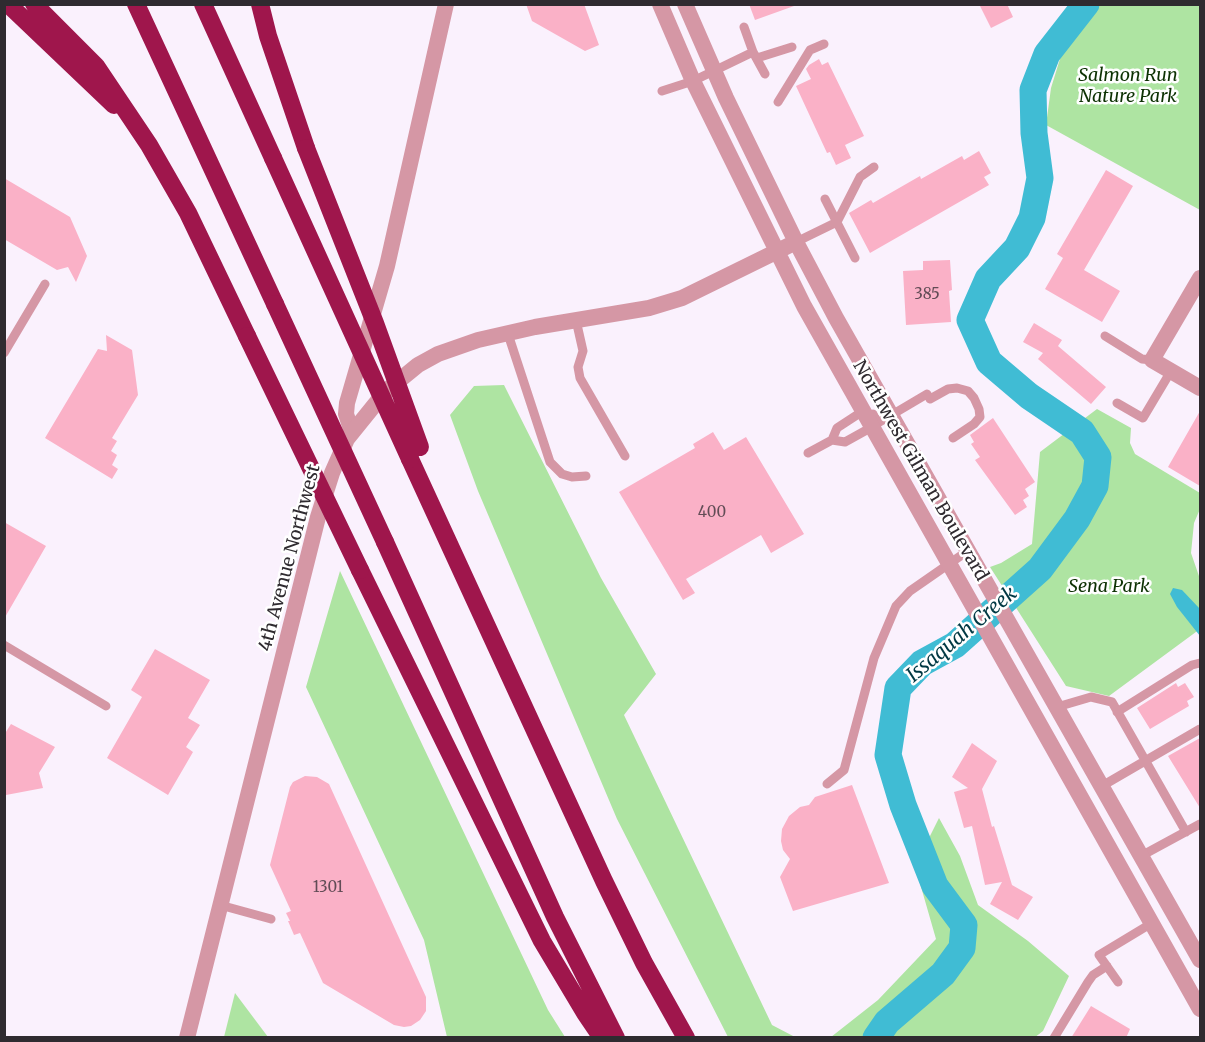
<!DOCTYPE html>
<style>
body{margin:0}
#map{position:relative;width:1205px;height:1042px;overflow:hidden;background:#faf1fd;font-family:Merriweather,serif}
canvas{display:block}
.frame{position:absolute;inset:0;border:6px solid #2f2b30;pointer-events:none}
</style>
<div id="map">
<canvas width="1205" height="1042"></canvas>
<div class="frame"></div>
</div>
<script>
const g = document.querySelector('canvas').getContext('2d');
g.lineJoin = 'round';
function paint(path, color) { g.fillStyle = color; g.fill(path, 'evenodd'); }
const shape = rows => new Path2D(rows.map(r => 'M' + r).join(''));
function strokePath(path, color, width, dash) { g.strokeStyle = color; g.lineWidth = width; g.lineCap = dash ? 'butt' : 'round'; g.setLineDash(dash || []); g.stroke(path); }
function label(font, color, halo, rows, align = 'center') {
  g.font = font + ' Merriweather,serif'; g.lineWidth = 5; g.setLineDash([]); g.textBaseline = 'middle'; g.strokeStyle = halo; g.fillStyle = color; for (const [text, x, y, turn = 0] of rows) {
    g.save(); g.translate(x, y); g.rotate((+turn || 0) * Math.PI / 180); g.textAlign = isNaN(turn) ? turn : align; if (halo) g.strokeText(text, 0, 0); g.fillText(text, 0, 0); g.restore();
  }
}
paint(shape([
 [1097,5,1200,5,1200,210,1046,125,1051,88,1063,49,1091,10],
 [504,385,601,578,656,674,624,715,772,1025,795,1037,728,1037,617,819,478,491,450,415,474,386],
 [1097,409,1131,428,1130,443,1135,454,1200,493,1200,509,1194,523,1191,553,1200,579,1200,629,1109,696,1066,686,990,567,1001,563,1032,544,1040,452],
 [340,571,548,1010,565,1037,447,1037,424,940,306,687],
 [939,818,960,856,978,905,1028,941,1069,976,1043,1031,1034,1038,831,1037,878,1000,936,939,915,866],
 [235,993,268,1037,224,1037]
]), '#aee4a2');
paint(shape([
 [1173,588,1182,590,1200,609,1200,636,1177,607,1170,594]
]), '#40bcd4');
strokePath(shape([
 [876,1038,887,1022,943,974,962,948,964,925,935,886,903,805,888,755,898,688,922,663,955,645,1040,569,1077,519,1095,486,1098,457,1082,432,1029,396,989,362,970,320,988,279,1017,248,1032,218,1040,178,1034,133,1033,90,1047,54,1086,4]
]), '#40bcd4', 27);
paint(shape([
 [526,4,584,4,599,45,585,51,532,21],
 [749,4,793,4,794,6,755,20],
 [979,4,1007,4,1013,17,991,28],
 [819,59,822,65,828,62,864,136,845,145,851,158,836,165,830,152,827,153,796,86,811,79,806,69,809,65],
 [979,151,991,173,984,177,989,185,870,253,849,213,871,200,873,203,920,176,921,179,962,156,964,160],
 [1106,170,1133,186,1084,270,1120,291,1102,322,1045,289,1063,258,1057,254],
 [4,178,70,217,87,256,76,282,68,267,57,270,4,239],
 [950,260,952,290,949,291,951,322,906,325,903,271,923,270,923,261],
 [1034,323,1062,340,1058,346,1106,387,1091,404,1038,359,1043,353,1023,342],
 [106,335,132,350,138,395,112,438,117,441,111,451,117,455,112,465,118,469,112,479,45,438,98,349,107,351],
 [1200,411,1200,486,1168,467],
 [993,418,1035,482,1025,489,1029,496,1023,500,1027,507,1015,515,975,460,980,457,971,444,974,442,970,435],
 [713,432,724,450,746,437,804,534,771,553,761,535,686,579,695,593,683,600,619,492,695,448,693,444],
 [4,522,46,546,4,619],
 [155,649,210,680,188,718,200,725,186,747,193,752,168,795,107,758,142,697,131,690],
 [1176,683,1178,687,1185,683,1194,697,1187,701,1189,706,1150,729,1137,708],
 [11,724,55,747,39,773,43,788,6,795,4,735],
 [1200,738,1200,808,1168,756],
 [972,743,997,761,982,789,992,827,994,826,1012,885,1033,897,1018,920,990,904,1002,882,985,885,972,826,964,828,954,792,968,788,952,777],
 [305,776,317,777,329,784,426,997,426,1011,420,1020,411,1026,404,1027,394,1025,323,983,300,933,294,935,288,921,290,921,286,913,291,911,270,865,290,787,293,782],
 [852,785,889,883,793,911,780,877,790,859,783,850,781,841,782,829,789,816,800,807,809,805,815,797],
 [1091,1006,1130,1029,1126,1038,1071,1038]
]), '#fab1c7');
strokePath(shape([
 [744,27,753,52,765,74],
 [757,58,792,47],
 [662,91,693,81,753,52],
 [778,102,810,50,824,44],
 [825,199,855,258],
 [796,242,837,222,860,177,874,167],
 [576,320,583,351,578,367,580,378,625,456],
 [508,334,550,462,562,474,572,477,586,476],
 [1105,336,1142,359,1152,360],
 [4,353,45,284],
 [930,399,948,389,957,388,968,391,974,398,979,409,980,417,974,424,953,438],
 [1117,403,1143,418,1171,371],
 [873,414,878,423,927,394],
 [832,440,845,442,872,427],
 [808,453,832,440,837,428,863,411],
 [4,645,106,706],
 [1057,707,1091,697,1112,702,1186,832],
 [1117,712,1192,665,1200,663],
 [827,784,844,770,874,658,896,606,910,591,969,550],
 [1102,786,1200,729],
 [1141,856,1200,824],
 [220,905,271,919],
 [1118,982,1099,955,1152,923],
 [1054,1038,1088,982,1093,975,1107,966]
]), '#d597a5', 9);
strokePath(shape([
 [1200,278,1152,360,1200,388],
 [352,432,346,414,347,403,387,266,446,4]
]), '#d597a5', 16);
strokePath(shape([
 [660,4,693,81,804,306,1200,1009],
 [685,4,726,98,796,242,836,318,1200,960],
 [187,1038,318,517,332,473,347,439,385,392,418,365,438,354,478,340,535,327,649,308,682,298,796,242]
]), '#d597a5', 16);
strokePath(shape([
 [8,4,114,105],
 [34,4,96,66,149,145,188,213,247,336],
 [136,4,275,304],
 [203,4,273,158],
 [260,4,268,36,306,148],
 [410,459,604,881,644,963,686,1038],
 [385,542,555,917,616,1038],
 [360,570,542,941,585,1013,602,1038]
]), '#9f164c', 18);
strokePath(shape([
 [306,148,375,323,420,447],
 [273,158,410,459],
 [275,304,385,542],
 [247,336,360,570]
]), '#9f164c', 18);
label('15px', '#624c56', null, [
 ["385",927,295],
 ["400",712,513],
 ["1301",328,888]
]);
label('italic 18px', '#0d3203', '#fff', [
 ["Salmon Run",1128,76],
 ["Nature Park",1128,97],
 ["Sena Park",1109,587]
]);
label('18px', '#2f2b30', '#fff', [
 ["Northwest Gilman Boulevard",920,471,60],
 ["4th Avenue Northwest",290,558,-75]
]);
label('italic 20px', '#003843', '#fff', [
 ["Issaquah Creek",962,635,-40]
]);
</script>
